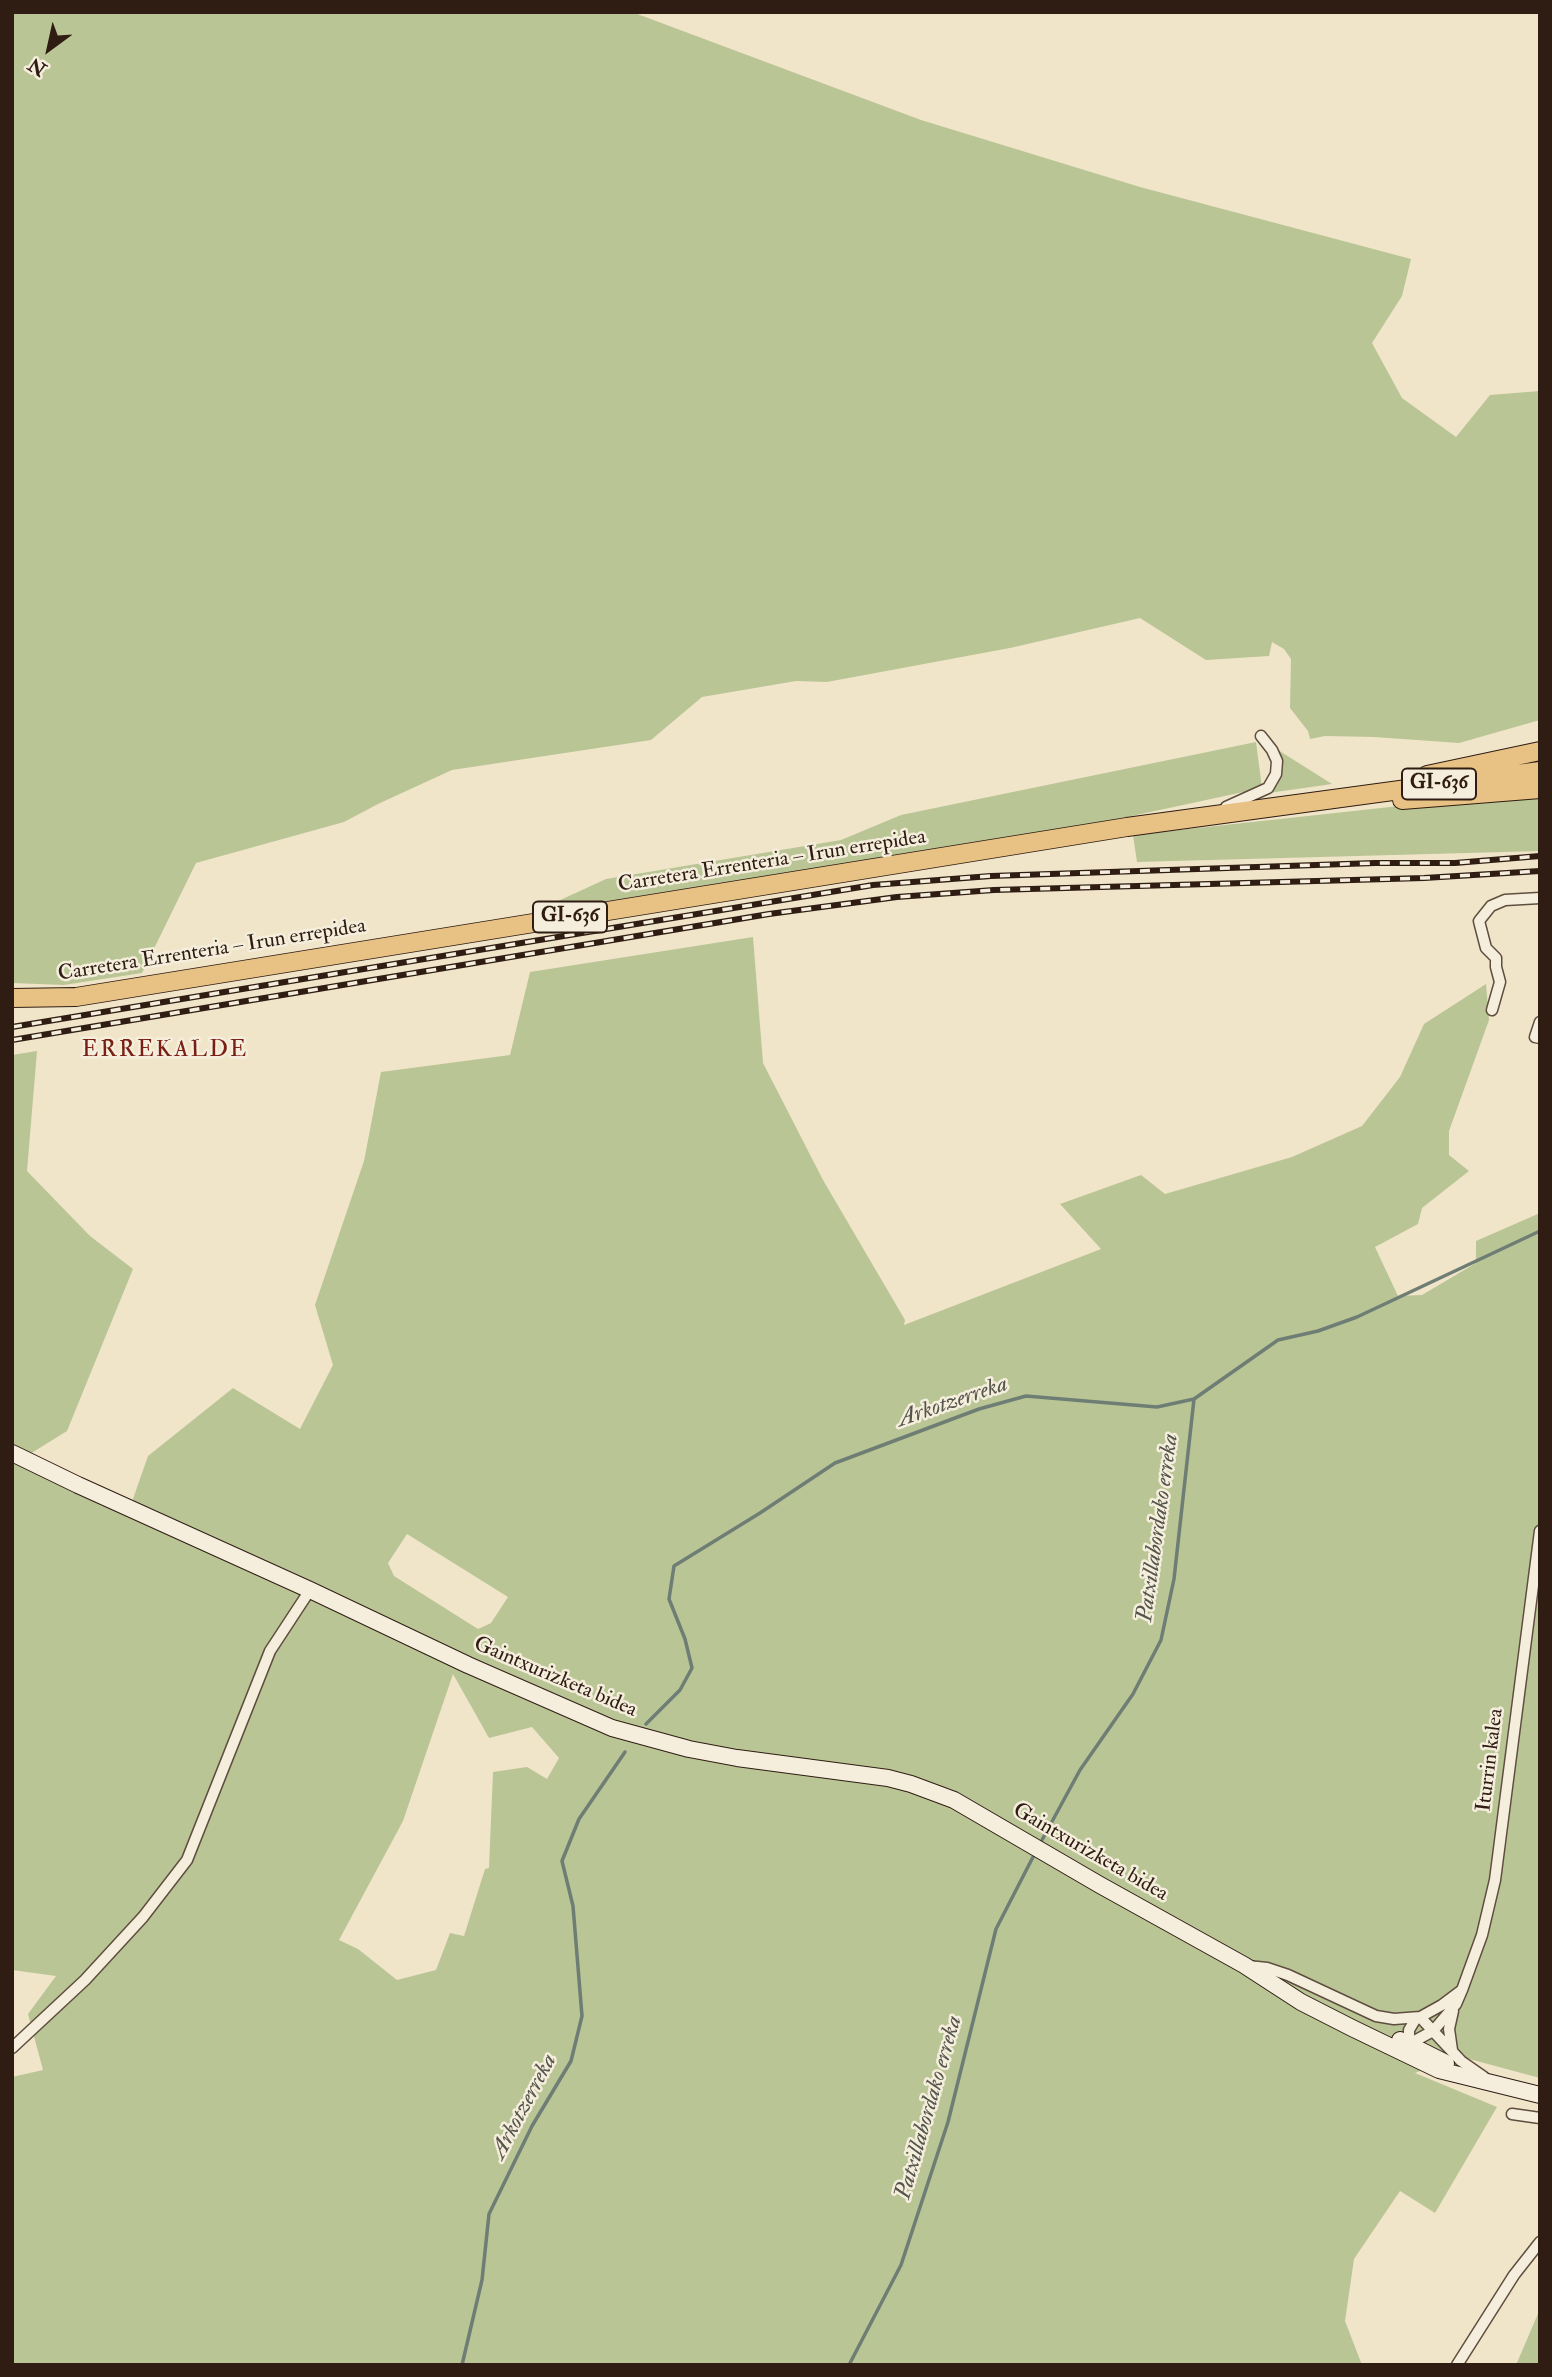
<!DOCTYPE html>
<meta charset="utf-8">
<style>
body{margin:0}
#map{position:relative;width:1552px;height:2377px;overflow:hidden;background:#f0e5c9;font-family:"IM FELL Double Pica",serif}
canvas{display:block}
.frame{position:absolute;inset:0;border:14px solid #2f1c13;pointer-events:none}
.north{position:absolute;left:14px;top:14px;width:70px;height:70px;-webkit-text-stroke:5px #f5eedc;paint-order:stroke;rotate:213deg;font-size:19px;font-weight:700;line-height:28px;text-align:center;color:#2f1c13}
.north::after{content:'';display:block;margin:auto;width:24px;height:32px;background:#2f1c13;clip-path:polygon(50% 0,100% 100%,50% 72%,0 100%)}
</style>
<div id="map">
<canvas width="1552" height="2377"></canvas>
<div class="frame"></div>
<div class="north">N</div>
</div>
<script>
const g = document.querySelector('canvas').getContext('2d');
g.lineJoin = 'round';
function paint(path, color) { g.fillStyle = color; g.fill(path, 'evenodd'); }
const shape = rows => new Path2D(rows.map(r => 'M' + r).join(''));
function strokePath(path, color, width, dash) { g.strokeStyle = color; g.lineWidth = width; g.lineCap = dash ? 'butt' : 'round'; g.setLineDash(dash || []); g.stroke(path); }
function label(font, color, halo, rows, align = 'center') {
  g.font = font + ' "IM FELL Double Pica",serif'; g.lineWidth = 5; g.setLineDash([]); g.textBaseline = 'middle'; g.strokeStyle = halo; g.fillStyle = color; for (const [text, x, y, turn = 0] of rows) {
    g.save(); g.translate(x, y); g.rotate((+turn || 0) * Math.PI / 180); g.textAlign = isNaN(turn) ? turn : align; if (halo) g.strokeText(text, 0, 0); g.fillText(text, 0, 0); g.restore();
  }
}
paint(shape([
 [12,12,632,12,921,120,1140,187,1411,259,1402,296,1372,343,1402,398,1456,437,1490,395,1540,391,1540,720,1459,743,1374,737,1325,736,1310,739,1308,731,1290,708,1291,659,1284,649,1272,642,1269,656,1206,660,1140,618,1010,648,827,682,796,681,702,697,651,740,452,770,378,804,344,822,196,863,142,973,64,985,12,983],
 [1256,742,1262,788,1039,836,557,910,556,902,606,879,841,840,901,815],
 [1278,750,1332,784,1269,793,1277,785,1281,775,1282,764],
 [1540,797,1540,851,1137,862,1133,835,1427,803],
 [753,937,763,1063,823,1180,905,1320,904,1325,1101,1249,1060,1204,1141,1175,1165,1194,1292,1157,1362,1126,1400,1077,1424,1024,1486,984,1489,1020,1449,1131,1449,1155,1469,1171,1422,1208,1418,1224,1375,1247,1398,1296,1422,1295,1476,1263,1476,1241,1540,1213,1540,2078,1458,2056,1415,2073,1497,2107,1435,2213,1400,2191,1354,2259,1345,2321,1362,2365,12,2365,12,2077,43,2070,28,2014,56,1976,12,1970,12,1055,37,1051,27,1171,90,1236,133,1269,67,1431,25,1457,127,1516,148,1456,233,1388,300,1429,333,1365,315,1305,364,1161,381,1072,510,1055,530,972],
 [407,1534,508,1597,491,1623,478,1629,394,1576,388,1563],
 [453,1674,489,1738,532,1727,559,1758,547,1779,527,1767,493,1772,489,1868,485,1869,464,1936,450,1933,436,1970,397,1980,358,1949,339,1940,403,1821],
 [1540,2309,1540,2365,1516,2365]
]), '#bac596');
strokePath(shape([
 [646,1724,680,1690,692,1668,685,1639,669,1599,674,1566,760,1513,835,1463,979,1409,1026,1396,1157,1407,1194,1399,1278,1340,1318,1331,1357,1317,1540,1231],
 [1042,1840,1080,1770,1133,1694,1161,1640,1174,1579,1194,1399],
 [462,2365,482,2280,489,2214,532,2126,571,2061,582,2016,573,1906,562,1861,579,1819,625,1752],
 [849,2365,901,2265,948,2122,996,1929,1033,1857]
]), '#6f7e75', 3.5);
const minor = shape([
 [1226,807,1268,788,1276,774,1277,761,1272,750,1261,736],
 [1492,1010,1500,982,1496,967,1496,958,1486,948,1479,921,1491,906,1505,900,1540,898],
 [1540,1022,1535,1037,1540,1038],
 [1248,1966,1267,1968,1288,1975,1376,2016,1394,2019,1420,2017],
 [1462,1990,1442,2005,1415,2020,1409,2030,1409,2044,1433,2031,1456,2004,1462,1990,1482,1935,1495,1880,1540,1531],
 [1420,2017,1461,2061,1484,2077],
 [12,2048,85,1980,143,1917,187,1860,270,1651,310,1590],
 [1452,2050,1449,2029,1453,2011],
 [1512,2114,1540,2118],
 [1457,2365,1514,2275,1540,2242]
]);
const secondary = shape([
 [12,1453,78,1485,310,1590,468,1665,612,1728,689,1749,737,1758,888,1778,911,1784,954,1800,1100,1885,1244,1965,1301,2002,1352,2028,1439,2070,1540,2095],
 [1400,2040,1446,2063]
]);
const primary = shape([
 [1427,775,1540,751],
 [1402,800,1540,789],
 [12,998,76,997,1127,827,1540,771]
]);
strokePath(minor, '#5f4e40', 13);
strokePath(secondary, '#2f1c13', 18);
strokePath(primary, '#2f1c13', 20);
strokePath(minor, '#f5eedc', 10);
strokePath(secondary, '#f5eedc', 16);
strokePath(primary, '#e8c284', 18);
const rail = shape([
 [12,1027,873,885,991,876,1375,863,1455,863,1540,856],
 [12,1040,769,914,897,897,994,890,1424,878,1540,871]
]);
strokePath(rail, '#2f1c13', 6);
strokePath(rail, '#f5eedc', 3.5, [10]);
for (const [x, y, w] of [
 [1439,784,74],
 [570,917,74]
]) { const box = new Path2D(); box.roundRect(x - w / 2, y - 15.5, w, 31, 5); g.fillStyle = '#f5eedc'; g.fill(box); strokePath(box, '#2f1c13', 2); }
label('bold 19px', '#2f1c13', null, [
 ["GI-636",1439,784],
 ["GI-636",570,917]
]);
label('21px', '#2f1c13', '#f5eedc', [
 ["Carretera Errenteria – Irun errepidea",772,862,-9],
 ["Carretera Errenteria – Irun errepidea",212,951,-9],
 ["Gaintxurizketa bidea",555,1678,23],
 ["Iturrin kalea",1491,1760,-83],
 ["Gaintxurizketa bidea",1090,1853,30]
]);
g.letterSpacing = '2px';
label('23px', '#7a1f14', '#f5eedc', [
 ["ERREKALDE",165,1051]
]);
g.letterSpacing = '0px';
label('italic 23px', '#54554c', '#f5eedc', [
 ["Arkotzerreka",953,1403,-19],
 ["Patxillabordako erreka",1159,1528,-82],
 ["Arkotzerreka",525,2107,-62],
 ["Patxillabordako erreka",930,2108,-74]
]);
</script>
